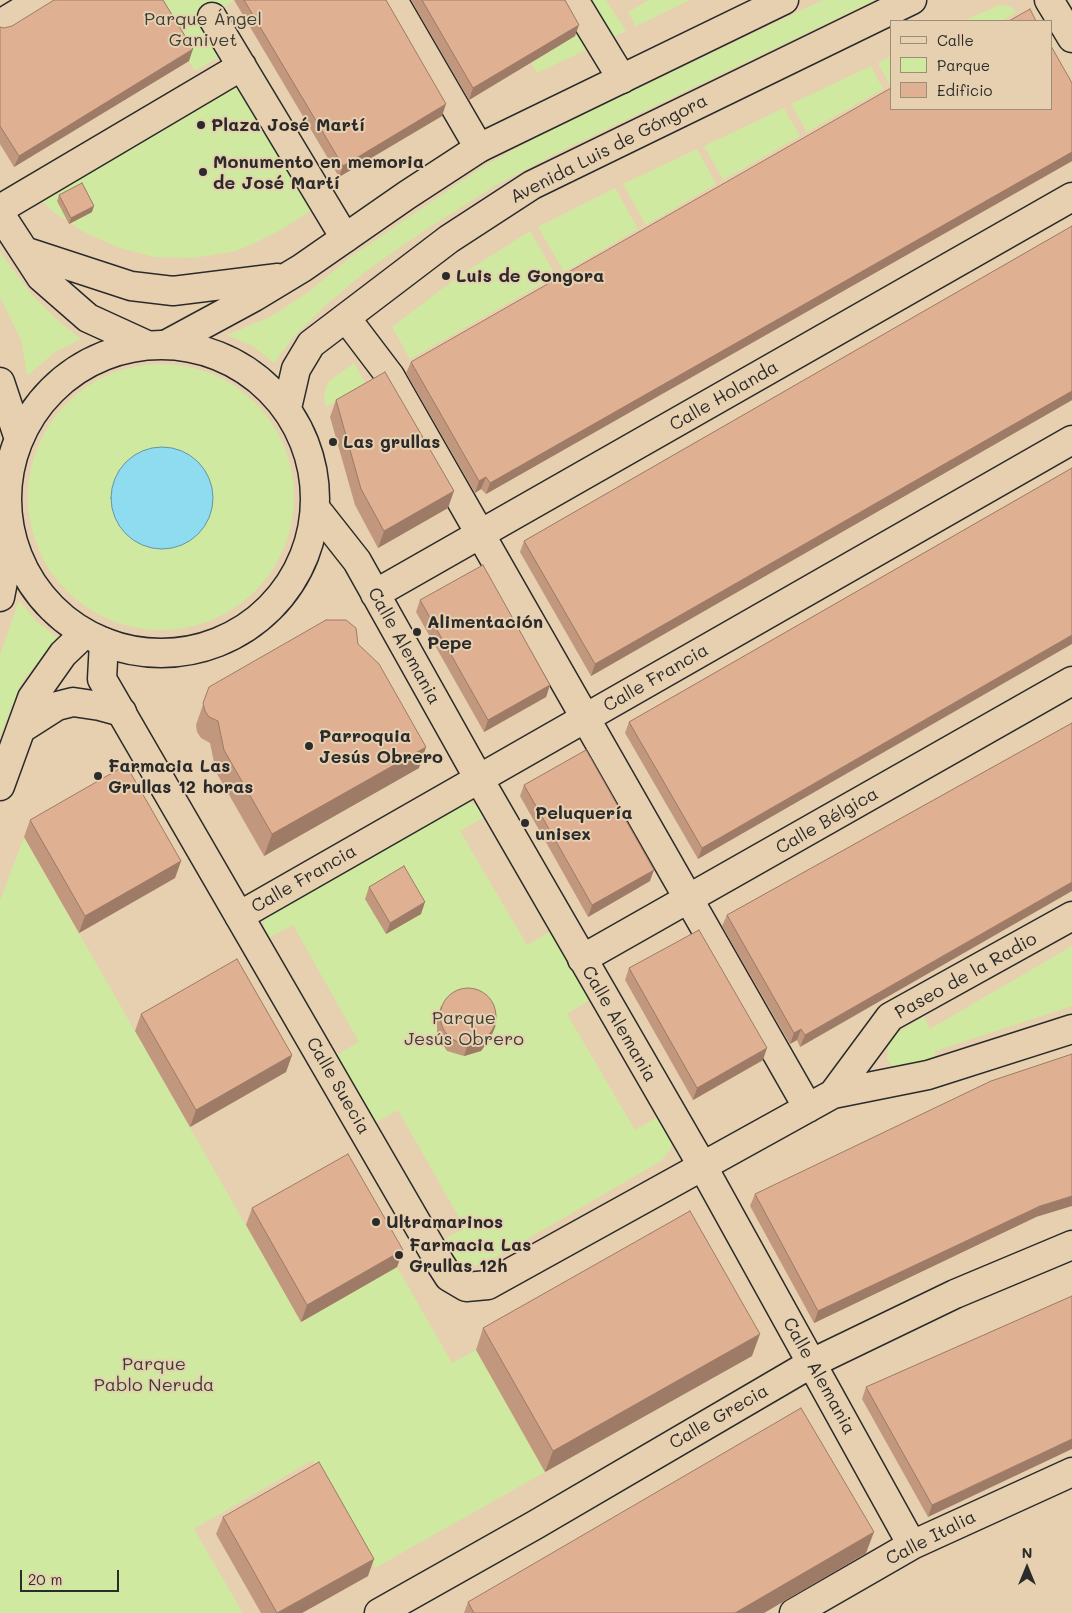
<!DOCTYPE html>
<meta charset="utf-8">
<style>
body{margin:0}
#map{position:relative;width:1072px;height:1613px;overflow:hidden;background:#e7d0b0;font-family:Mali,sans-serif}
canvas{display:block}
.legend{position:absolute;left:890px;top:20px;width:162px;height:90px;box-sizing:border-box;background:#e7d0b0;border:1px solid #9c8e7b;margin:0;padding:6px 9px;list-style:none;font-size:15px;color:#2b2b2b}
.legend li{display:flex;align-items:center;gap:10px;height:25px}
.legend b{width:25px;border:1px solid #9c8e7b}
.north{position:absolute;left:1002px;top:1543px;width:50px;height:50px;-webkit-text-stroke:4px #e7d0b0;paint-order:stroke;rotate:0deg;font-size:14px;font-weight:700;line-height:20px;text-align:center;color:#2b2b2b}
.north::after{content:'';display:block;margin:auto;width:18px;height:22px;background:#2b2b2b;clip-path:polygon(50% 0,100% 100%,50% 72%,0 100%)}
.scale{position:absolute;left:20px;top:1570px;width:99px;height:22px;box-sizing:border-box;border:2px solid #2b2b2b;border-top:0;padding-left:6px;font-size:15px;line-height:18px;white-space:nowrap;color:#2b2b2b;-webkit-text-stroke:4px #e7d0b0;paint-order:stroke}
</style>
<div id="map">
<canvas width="1072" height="1613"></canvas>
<ul class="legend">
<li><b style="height:6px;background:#e7d0b0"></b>Calle</li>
<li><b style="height:14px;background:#cfe9a0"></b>Parque</li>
<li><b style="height:14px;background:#e0b092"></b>Edificio</li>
</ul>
<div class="north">N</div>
<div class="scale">20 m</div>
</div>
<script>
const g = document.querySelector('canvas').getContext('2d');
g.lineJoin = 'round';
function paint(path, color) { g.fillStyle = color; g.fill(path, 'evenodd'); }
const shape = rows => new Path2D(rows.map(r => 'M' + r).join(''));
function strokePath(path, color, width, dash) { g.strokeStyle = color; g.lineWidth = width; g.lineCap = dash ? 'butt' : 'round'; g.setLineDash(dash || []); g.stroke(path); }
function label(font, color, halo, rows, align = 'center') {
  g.font = font + ' Mali,sans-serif'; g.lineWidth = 4; g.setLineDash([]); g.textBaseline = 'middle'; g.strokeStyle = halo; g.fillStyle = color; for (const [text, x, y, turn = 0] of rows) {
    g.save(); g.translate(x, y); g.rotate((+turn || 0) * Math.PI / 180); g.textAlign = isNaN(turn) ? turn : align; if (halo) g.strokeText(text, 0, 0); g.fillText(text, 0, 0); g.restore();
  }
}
paint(shape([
 [151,0,235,0,224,7,245,42,195,71],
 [579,0,606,0,626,31,604,41],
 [649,0,690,0,636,26,628,12],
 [823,0,875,0,559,152,498,184,425,230,366,271,325,306,294,336,274,363,253,346,227,335,270,317,307,293,352,256,484,166,548,131],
 [999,5,1009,6,1017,12,1001,21,964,21],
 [585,30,594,46,537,73,531,63],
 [891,56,891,85,890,85,878,63],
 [871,66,883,89,807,132,791,104],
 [234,83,242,85,316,207,284,228,249,246,231,252,194,258,154,257,117,247,82,231,51,210,38,196],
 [784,108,800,136,723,180,704,146],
 [697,149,716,184,646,225,623,184],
 [615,188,638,229,564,272,538,227],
 [530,231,556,276,410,359,392,327,459,276],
 [0,252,32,295,56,319,81,339,55,352,27,376,22,342,0,297],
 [354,363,366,384,326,407,324,394,328,382],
 '28 497a133 133 0 1 1 266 0a133 133 0 1 1-266 0Z',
 [19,601,37,622,58,638,23,680,0,736,0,655],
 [469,802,478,807,484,817,460,831,527,945,551,931,591,999,567,1014,635,1130,659,1116,671,1137,671,1149,661,1161,484,1264,467,1267,452,1258,441,1241,465,1228,398,1110,375,1123,337,1055,359,1042,293,925,270,937,264,928,264,919,272,911,457,803],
 [24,837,301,1322,397,1267,452,1363,476,1350,545,1472,375,1568,313,1460,194,1529,243,1613,0,1613,0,901],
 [1072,946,1072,1006,935,1051,935,1063,895,1069,887,1059,888,1045,897,1033,924,1016,930,1029]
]), '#cfe9a0');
const water = shape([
 '111 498a51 51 0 1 1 102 0a51 51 0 1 1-102 0Z'
]);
paint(water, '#8fdbef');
strokePath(water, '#6795a1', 1);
const street = shape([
 [393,0,479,148],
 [574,0,622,79],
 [1049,0,1072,38],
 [212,17,345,238],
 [0,24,40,0],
 [0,209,242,66],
 [346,318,390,376,808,1108],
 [316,509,357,561,479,779,703,1167,912,1545],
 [375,594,1072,197],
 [104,642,102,679,440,1263,449,1277,466,1287,488,1285,833,1094,928,1075,1072,1029],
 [239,916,1072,440],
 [582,959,1072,681],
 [833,1094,890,1017,1072,916],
 [379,1613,535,1525,812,1363,955,1294,1072,1245],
 [794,1613,912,1545,1072,1472]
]);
const secondary = shape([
 [0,214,41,277,88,318,147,345],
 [24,251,131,286,173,291,278,278],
 [169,343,254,297,302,268,407,195,479,148,784,0],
 '7 499a154 154 0 1 1 308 0a154 154 0 1 1-308 0Z',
 [0,382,18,436],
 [287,408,296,369,311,344,449,239,532,185,912,0],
 [0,597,11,540],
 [21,729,57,706,73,702,100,706,122,712],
 [0,786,32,698,63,654,84,634]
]);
strokePath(street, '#2b2b2b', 31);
strokePath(secondary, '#2b2b2b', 31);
strokePath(street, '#e7d0b0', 28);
strokePath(secondary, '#e7d0b0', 28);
paint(shape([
 [234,0,386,0,442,116,339,177],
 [411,0,565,0,575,36,469,100],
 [0,27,4,28,189,61,14,167,0,144],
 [1072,83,1072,161,486,494,481,489,475,493,406,373,411,362],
 [59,195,92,212,69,224,57,201],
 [1072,226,1072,400,591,676,520,552,524,541],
 [336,400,448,508,378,548,355,505,330,417],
 [1072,468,698,859,625,733,629,722],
 [420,600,550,685,546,697,484,732,416,612],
 [358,644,419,768,264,856,216,772,210,743,201,738,197,732,196,725,209,687],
 [1072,723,800,1047,797,1040,790,1044,722,926,727,915],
 [524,785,650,881,588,917,520,796],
 [30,820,181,861,175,878,79,933,24,837],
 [369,887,421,914,386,934,365,899],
 [629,968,763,1060,693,1100,625,980],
 [441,1006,491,1037,481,1051,464,1056,447,1051,437,1036,437,1018],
 [141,1014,292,1055,286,1072,190,1127,135,1031],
 [755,1194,1036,1217,814,1323,750,1206],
 [252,1208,403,1250,397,1267,301,1322,246,1225],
 [1072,1296,928,1517,862,1399,866,1387],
 [483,1328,752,1356,545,1472,476,1350],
 [223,1517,368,1576,302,1613,261,1613,216,1534],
 [866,1553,764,1613,464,1613,468,1602]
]), '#c1977e');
paint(shape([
 [579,25,575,36,469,100,473,88],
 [193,49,189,61,14,167,19,156],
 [446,104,442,116,339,177,343,166],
 [1072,152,1072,161,486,494,490,483],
 [94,206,92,212,69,224,71,218],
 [1072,391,1072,400,591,676,595,664],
 [486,477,481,489,475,493,479,481],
 [454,491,448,508,378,548,384,531],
 [1072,635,1072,644,698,859,702,848],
 [550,685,546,697,484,732,488,720],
 [426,747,419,768,264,856,272,834],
 [181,861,175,878,79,933,85,916],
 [654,870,650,881,588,917,592,905],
 [1072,882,1072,891,800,1047,805,1035],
 [425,902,421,914,386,934,390,923],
 [496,1025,491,1037,481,1051,464,1056,468,1044],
 [801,1029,797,1040,790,1044,794,1033],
 [767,1048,763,1060,693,1100,697,1088],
 [292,1055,286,1072,190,1127,196,1110],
 [1072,1196,1072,1206,1036,1217,814,1323,818,1311,1040,1206],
 [403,1250,397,1267,301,1322,307,1305],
 [760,1334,752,1356,545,1472,553,1451],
 [1072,1439,1072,1449,928,1517,932,1505],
 [874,1532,866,1553,764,1613,735,1613],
 [374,1559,368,1576,302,1613,278,1613]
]), '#9d7b66');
const building = shape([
 [54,0,163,0,193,49,19,156,0,126,0,27,4,28,12,26,54,0],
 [244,0,386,0,446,104,343,166,244,0],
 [422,0,565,0,579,25,473,88,422,0],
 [1030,9,1036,21,1009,21,1030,9],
 [1051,46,1072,83,1072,152,490,483,486,477,479,481,411,362,891,88,891,109,1051,109,1051,46],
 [82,183,94,206,71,218,59,195,82,183],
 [1072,226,1072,391,595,664,524,541,1072,226],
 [385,372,454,491,384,531,361,489,336,400,385,372],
 [1072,468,1072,635,702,848,629,722,1072,468],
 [483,565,550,685,488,720,420,600,483,565],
 [326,620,346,620,356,628,358,644,379,664,426,747,272,834,224,750,218,721,209,717,205,711,203,703,209,687,326,620],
 [1072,723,1072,882,805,1035,801,1029,794,1033,727,915,1072,723],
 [586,750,654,870,592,905,524,785,586,750],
 [126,765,181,861,85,916,30,820,126,765],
 [404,866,425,902,390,923,369,887,404,866],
 [699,930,767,1048,697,1088,629,968,699,930],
 [237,959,292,1055,196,1110,141,1014,237,959],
 '440 1016a28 28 0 1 1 56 0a28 28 0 1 1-56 0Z',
 [1072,1054,1072,1196,1040,1206,818,1311,755,1194,991,1081,1072,1054],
 [348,1154,403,1250,307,1305,252,1208,348,1154],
 [690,1211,760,1334,553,1451,483,1328,690,1211],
 [1072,1296,1072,1439,932,1505,866,1387,1072,1296],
 [801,1408,874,1532,735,1613,474,1613,468,1602,801,1408],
 [319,1462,374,1559,277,1613,223,1517,319,1462]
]);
paint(building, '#e0b092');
strokePath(building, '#9d7b66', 1);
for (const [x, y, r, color] of [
 [201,125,5,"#2b2b2b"],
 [203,172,5,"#2b2b2b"],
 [446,276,5,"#2b2b2b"],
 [333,442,5,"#2b2b2b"],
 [417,632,5,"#2b2b2b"],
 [309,746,5,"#2b2b2b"],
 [98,776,5,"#2b2b2b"],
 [525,823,5,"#2b2b2b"],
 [376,1222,5,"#2b2b2b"],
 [399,1255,5,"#2b2b2b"]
]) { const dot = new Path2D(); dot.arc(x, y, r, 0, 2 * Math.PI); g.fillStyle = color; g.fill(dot); strokePath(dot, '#e7d0b0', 2); }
label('18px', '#3b3e37', '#e7d0b0', [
 ["Parque Ángel",203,19],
 ["Ganivet",203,40],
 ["Parque",464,1018],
 ["Jesús Obrero",464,1039],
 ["Parque",154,1364],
 ["Pablo Neruda",154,1385]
]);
label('bold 18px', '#2b2b2b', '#e7d0b0', [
 ["Plaza José Martí",211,125],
 ["Monumento en memoria",213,162],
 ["de José Martí",213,183],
 ["Luis de Gongora",456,276],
 ["Las grullas",343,442],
 ["Alimentación",427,622],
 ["Pepe",427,643],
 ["Parroquia",319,736],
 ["Jesús Obrero",319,757],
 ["Farmacia Las",108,766],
 ["Grullas 12 horas",108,787],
 ["Peluquería",535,813],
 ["unisex",535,834],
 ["Ultramarinos",386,1222],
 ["Farmacia Las",409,1245],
 ["Grullas 12h",409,1266]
], 'left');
label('18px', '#2b2b2b', '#e7d0b0', [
 ["Avenida Luis de Góngora",609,149,-27],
 ["Calle Holanda",724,396,-30],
 ["Calle Alemania",404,646,61],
 ["Calle Francia",656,678,-30],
 ["Calle Bélgica",827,821,-30],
 ["Calle Francia",304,879,-30],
 ["Paseo de la Radio",966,976,-29],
 ["Calle Alemania",619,1024,60],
 ["Calle Suecia",338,1086,60],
 ["Calle Alemania",819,1376,61],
 ["Calle Grecia",719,1417,-30],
 ["Calle Italia",931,1538,-27]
]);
</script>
